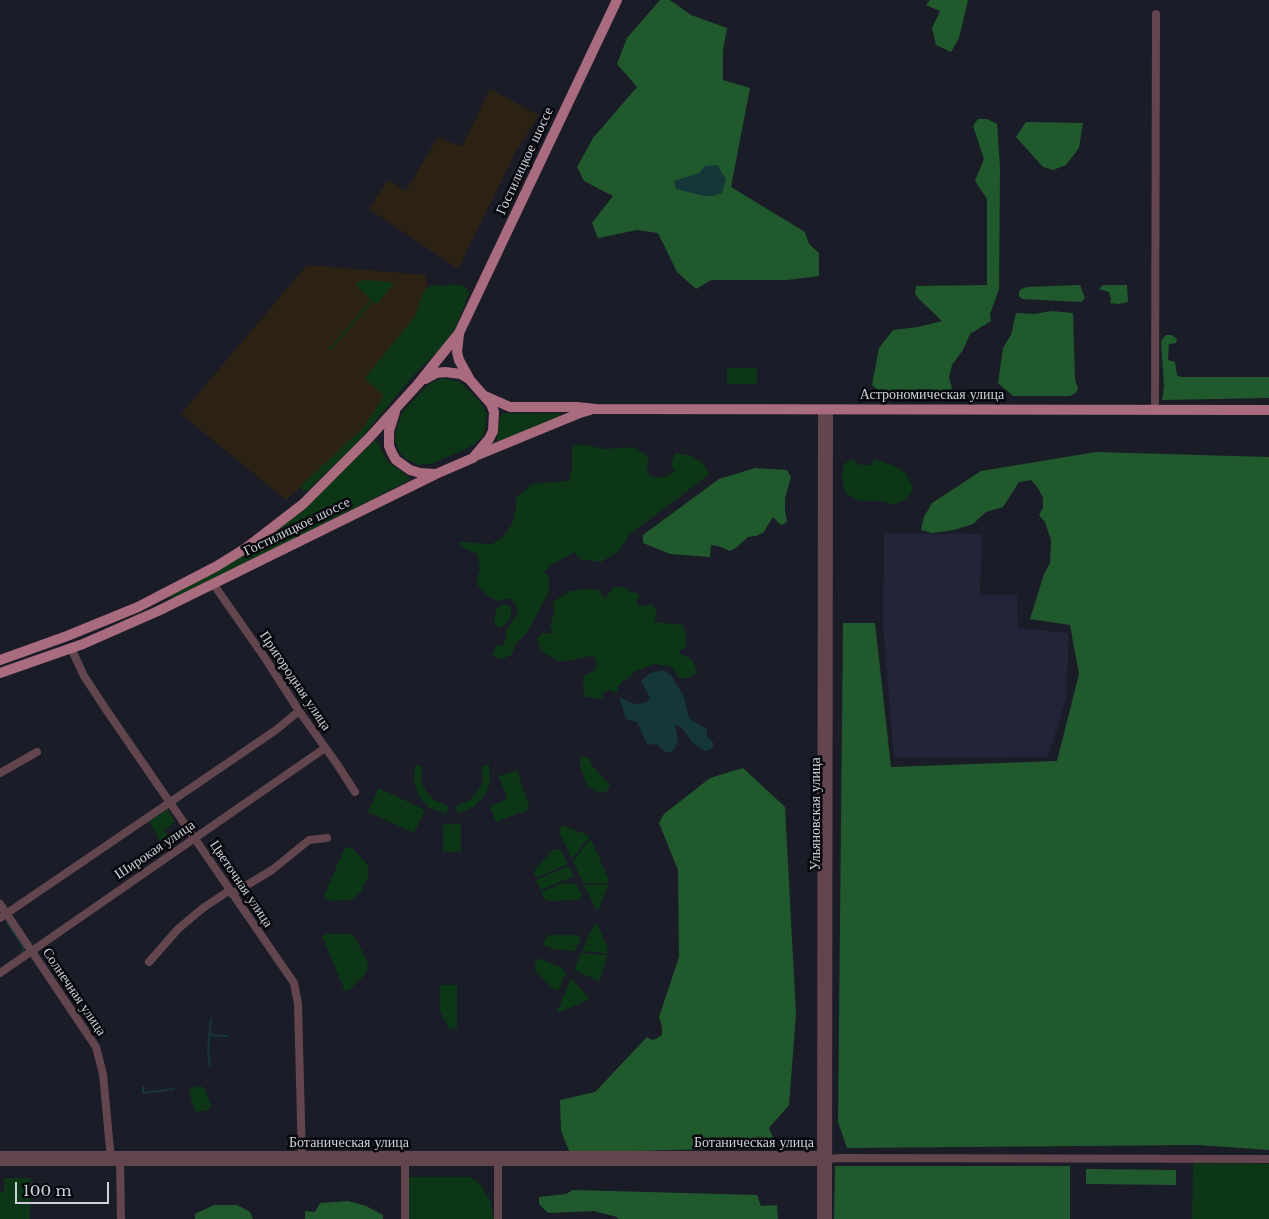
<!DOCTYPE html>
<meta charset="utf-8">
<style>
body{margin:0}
#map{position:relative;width:1269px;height:1219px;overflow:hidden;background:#1a1c28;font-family:"Libre Baskerville",serif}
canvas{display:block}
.scale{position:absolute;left:15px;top:1182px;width:94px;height:22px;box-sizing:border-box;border:2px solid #cfd1d9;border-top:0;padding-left:6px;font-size:15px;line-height:18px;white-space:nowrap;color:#cfd1d9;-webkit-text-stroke:4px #06070c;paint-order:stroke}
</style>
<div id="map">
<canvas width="1269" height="1219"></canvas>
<div class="scale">100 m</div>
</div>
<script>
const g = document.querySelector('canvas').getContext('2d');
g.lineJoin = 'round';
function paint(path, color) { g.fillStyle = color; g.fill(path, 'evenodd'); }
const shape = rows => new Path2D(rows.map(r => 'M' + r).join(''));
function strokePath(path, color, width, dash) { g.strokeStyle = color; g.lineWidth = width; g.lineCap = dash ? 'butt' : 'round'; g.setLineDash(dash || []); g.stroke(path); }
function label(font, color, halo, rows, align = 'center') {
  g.font = font + ' "Libre Baskerville",serif'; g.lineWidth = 5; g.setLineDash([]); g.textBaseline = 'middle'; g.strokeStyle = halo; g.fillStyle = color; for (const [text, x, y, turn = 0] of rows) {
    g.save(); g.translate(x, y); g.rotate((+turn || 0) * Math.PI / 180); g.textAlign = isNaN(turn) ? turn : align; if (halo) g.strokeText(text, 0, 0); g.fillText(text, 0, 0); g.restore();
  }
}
paint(shape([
 [490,89,539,115,515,153,458,269,369,209,388,180,406,191,438,137,462,147],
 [307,265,426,275,427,288,387,396,367,427,286,500,181,414]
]), '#2c2213');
paint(shape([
 [884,533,982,534,980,595,1017,595,1018,628,1069,633,1066,699,1048,757,894,758,883,625]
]), '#222537');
paint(shape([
 [362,280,391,282,393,285,377,304,373,301,330,351,328,350,371,300,355,285],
 [455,284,464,286,469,292,468,296,456,326,444,345,412,377,357,443,307,491,302,491,301,486,303,484,363,428,381,401,383,396,381,393,365,378,415,316,423,293,426,288,434,285,446,286],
 [727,368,757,368,757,384,727,384],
 [443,378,460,382,481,403,487,414,485,431,482,437,474,445,431,464,419,465,406,459,400,453,395,441,396,430,403,411,410,404,430,383],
 [504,413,560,414,560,416,501,441,497,441,500,416],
 [375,440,380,444,383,454,389,463,408,476,410,480,173,600,171,595,195,583,340,473],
 [582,444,604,449,634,447,648,456,647,470,650,477,664,477,675,471,671,464,675,453,692,456,701,461,710,474,630,534,619,551,601,562,580,559,574,552,550,566,544,572,549,576,549,592,526,634,517,642,511,655,502,659,492,655,496,646,504,644,508,627,518,614,515,603,509,598,498,601,488,596,476,583,480,568,477,554,462,547,459,542,492,544,503,537,512,524,516,509,516,498,532,484,569,481,572,468,572,447],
 [852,459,860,465,871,465,875,459,895,466,906,473,913,489,907,499,893,505,882,501,859,501,845,493,842,476,844,464],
 [614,587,624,587,629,591,637,593,640,596,636,602,640,607,652,604,657,612,654,622,683,625,686,636,686,647,680,650,680,654,693,660,697,673,688,678,679,678,672,667,654,664,636,671,618,686,617,693,609,690,602,693,603,699,585,697,583,689,584,676,595,670,597,664,595,657,591,656,569,661,558,661,541,651,537,638,543,633,553,634,550,626,554,614,553,602,570,591,585,589,597,589,601,592,602,597,606,597],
 [504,604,510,606,511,608,511,614,509,620,501,628,497,627,494,622,496,610,499,606],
 [583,756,589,758,593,767,610,785,607,791,599,793,587,786,580,765,580,758],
 [489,764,490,782,485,795,474,807,457,814,456,806,469,801,478,791,483,781,482,766],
 [415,765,422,766,421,780,426,792,434,800,448,806,447,814,430,808,419,796,414,781],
 [517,770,530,809,496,822,490,806,507,799,499,776],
 [379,788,425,810,414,833,368,812],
 [168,809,175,822,164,830,173,843,164,849,149,821],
 [461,823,461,852,443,852,443,825],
 [562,826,565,826,587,835,590,837,572,859,559,832],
 [591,839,608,878,608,883,583,883,573,861],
 [345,847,352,848,366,863,369,870,369,874,362,890,355,898,350,900,330,901,324,896],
 [554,849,561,850,568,864,536,878,534,872,536,868],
 [569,866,574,876,540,890,536,880],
 [563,883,577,884,582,895,582,897,578,900,550,901,544,899,541,892],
 [608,884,599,909,597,911,584,885],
 [594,924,596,924,598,926,607,946,608,953,582,951],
 [327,934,351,934,354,936,368,963,367,972,349,990,345,991,322,936],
 [548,935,578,935,581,938,575,951,553,949,543,945],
 [581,953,608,955,599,981,574,970],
 [537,958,561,967,566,973,558,991,551,987,534,969],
 [571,978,590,999,558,1013,557,1012],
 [440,985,457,985,457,1029,450,1029,440,1012],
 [200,1086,205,1088,211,1107,208,1110,195,1112,189,1092,192,1088],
 [1193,1163,1269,1164,1269,1219,1192,1219],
 [409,1177,471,1177,481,1185,490,1200,494,1219,409,1219],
 [4,1178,31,1178,30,1219,0,1219,0,1192,4,1192]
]), '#0d3616');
paint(shape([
 [660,0,670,0,691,15,727,28,723,50,723,80,750,88,731,187,805,232,809,244,819,253,819,276,787,280,711,280,696,289,677,272,658,233,637,230,598,238,592,223,613,196,584,181,577,167,593,138,637,87,617,64,627,38],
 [930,0,968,0,959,38,951,52,936,45,932,28,940,11,926,5],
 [978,119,987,119,997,124,1000,167,999,289,990,314,991,321,970,334,963,350,952,365,949,378,953,392,950,394,911,390,904,393,880,392,872,385,879,348,893,330,918,327,942,321,920,300,915,294,916,286,987,285,987,199,975,181,984,159,973,126],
 [1026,122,1083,123,1079,148,1066,165,1053,170,1043,167,1016,137],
 [1080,285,1085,298,1081,302,1022,299,1019,296,1019,292,1021,289,1027,287],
 [1103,285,1127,285,1128,302,1118,304,1110,303,1111,299,1109,292,1099,289],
 [1052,311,1073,313,1075,379,1078,389,1076,393,1070,396,1013,396,998,383,1003,348,1011,335,1016,313,1034,314],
 [1166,335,1172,335,1177,339,1176,343,1169,344,1168,360,1175,362,1177,375,1181,377,1269,377,1269,398,1162,400,1164,387,1161,341],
 [1096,452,1269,457,1269,1150,1198,1145,847,1148,838,1122,843,623,875,623,891,767,1057,761,1079,674,1070,625,1030,619,1044,574,1050,563,1051,540,1045,522,1039,515,1043,508,1043,498,1038,488,1031,480,1019,482,1003,507,986,512,973,524,954,530,932,533,921,530,924,517,932,503,981,471],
 [755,468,787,470,791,477,785,498,785,511,787,522,781,525,773,517,763,533,756,536,748,537,737,547,730,551,718,546,711,545,710,557,670,554,643,543,643,535,719,479],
 [743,768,785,807,796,1014,789,1105,769,1128,777,1147,570,1153,561,1131,560,1100,595,1092,647,1037,652,1040,656,1039,662,1035,662,1027,659,1017,679,957,678,870,659,823,664,814,710,778],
 [835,1166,1070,1166,1070,1219,834,1219],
 [1086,1169,1176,1170,1176,1185,1086,1184],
 [573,1190,757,1195,761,1206,777,1205,778,1219,618,1219,617,1217,594,1211,548,1213,539,1204,539,1197,566,1194],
 [348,1201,366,1206,383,1215,383,1219,305,1219,305,1211,315,1212,320,1203],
 [214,1205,237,1205,250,1212,253,1219,195,1219,195,1214]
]), '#205a2c');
paint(shape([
 [717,165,726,179,722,193,713,196,704,196,676,189,674,181,699,173,705,166],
 [663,670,671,675,684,696,688,715,690,719,707,729,707,738,710,739,714,744,711,749,706,751,701,749,693,743,681,727,675,725,678,741,675,749,670,752,666,753,658,745,647,744,637,722,628,720,625,716,619,697,635,704,646,703,650,698,641,681,650,673]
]), '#163737');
strokePath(shape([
 [7,923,24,948,21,954],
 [209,1035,227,1036],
 [210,1066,208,1050,211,1019],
 [143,1087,143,1093,174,1089]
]), '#163737', 2);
strokePath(shape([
 [1155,409,1156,14],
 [214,585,265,658,299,711,337,764,355,792],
 [71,648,84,676,107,711,294,983,298,1004,302,1160],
 [0,773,37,752],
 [232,894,272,870,309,840,327,838],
 [0,904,96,1047,103,1074,111,1160],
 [0,918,276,730,299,711],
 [149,962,178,929,203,908,230,890],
 [0,973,325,748],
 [0,1155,821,1155,828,1159],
 [120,1159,121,1219],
 [405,1159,405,1219],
 [498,1159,498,1219],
 [0,1162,821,1162,828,1159,841,1158,1269,1159],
 [821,1219,822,409],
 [828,1219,829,409]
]), '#63454e', 8);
strokePath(shape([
 [425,379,436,373,445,372,461,374,469,379],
 [485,396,510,407,577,407,596,409,1269,410],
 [395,412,389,431,389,446,392,453,396,460,410,470,420,473,435,474],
 [478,455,580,413,590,410],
 [0,660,67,636,138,607,217,566,246,548,303,504,369,438,418,384,459,333,617,0],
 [0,673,83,644,158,611,436,474,473,458,489,439,493,431,494,412,491,404,470,380,459,360,457,352,459,334]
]), '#a96b7e', 10);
label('14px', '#cfd1d9', '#06070c', [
 ["Гостилицкое шоссе",525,161,-65],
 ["Астрономическая улица",932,395],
 ["Гостилицкое шоссе",297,527,-26],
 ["Пригородная улица",295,681,56],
 ["Ульяновская улица",816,814,-90],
 ["Широкая улица",155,850,-34],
 ["Цветочная улица",241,884,56],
 ["Солнечная улица",74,992,56],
 ["Ботаническая улица",349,1143],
 ["Ботаническая улица",754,1143]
]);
</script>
